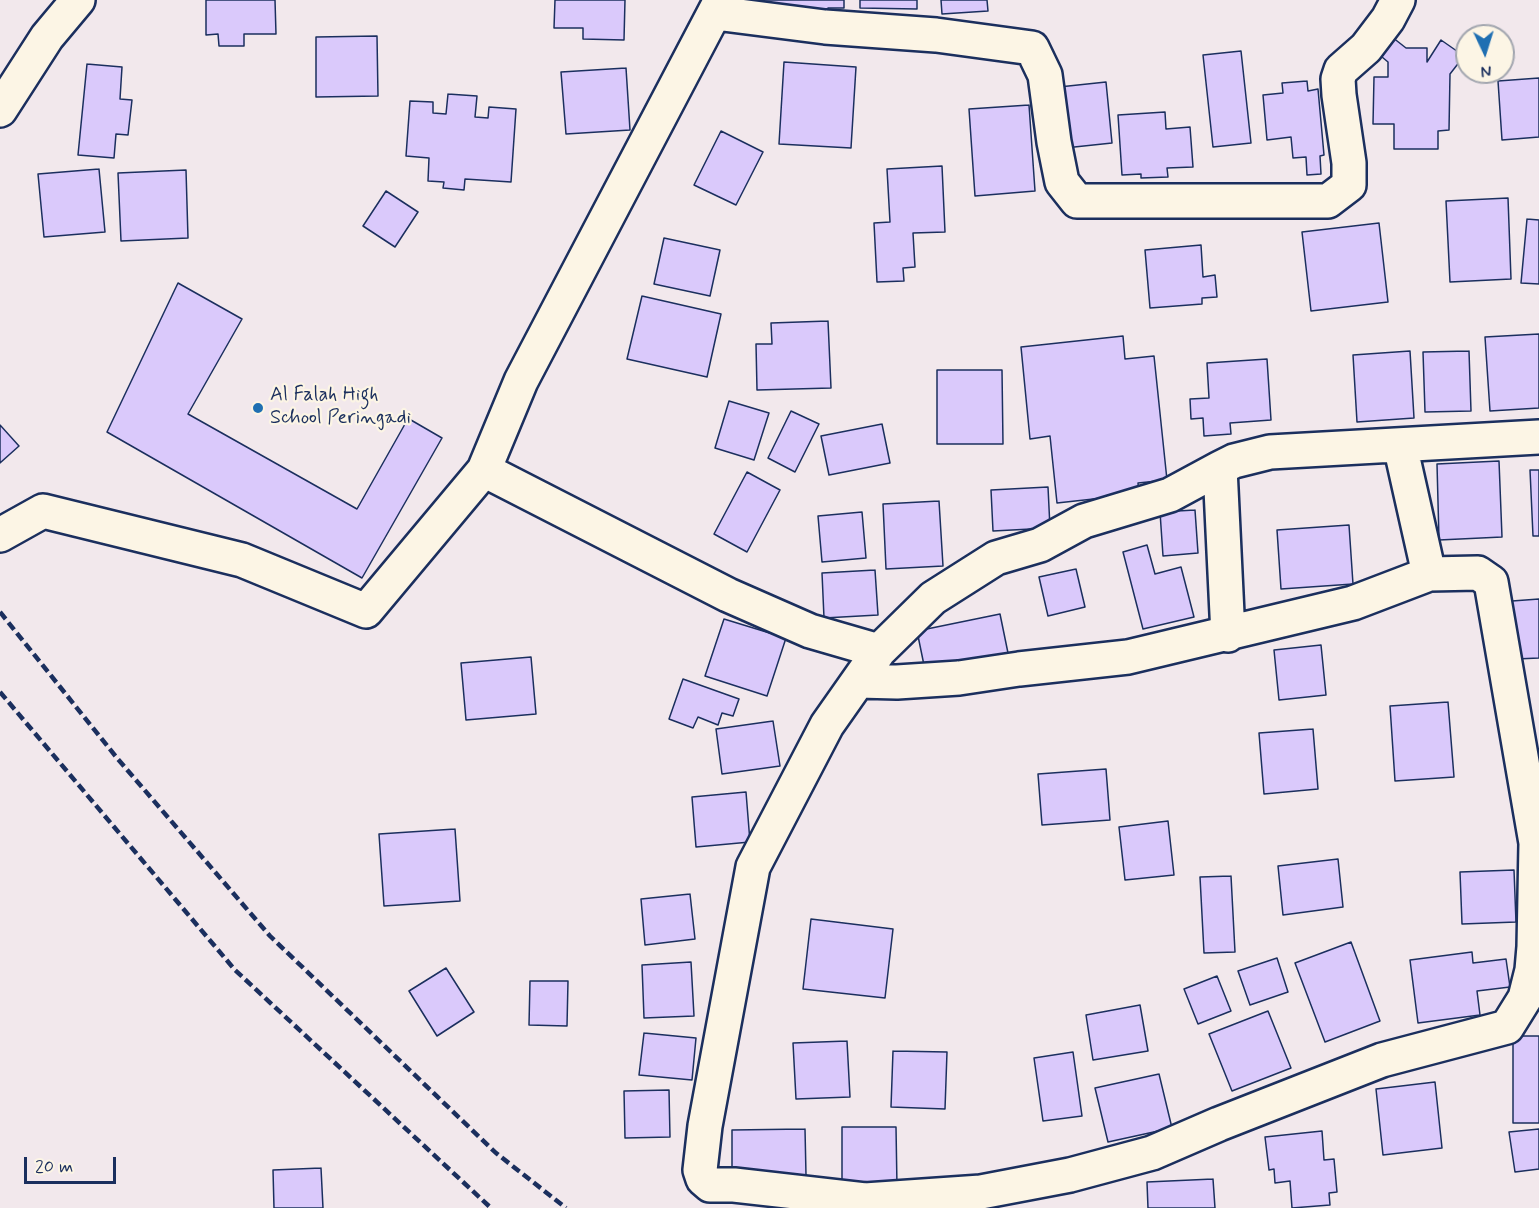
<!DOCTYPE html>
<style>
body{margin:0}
#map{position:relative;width:1539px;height:1208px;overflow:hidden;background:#f2e8ec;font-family:Mynerve,sans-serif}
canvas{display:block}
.north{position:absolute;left:1455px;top:24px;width:60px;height:60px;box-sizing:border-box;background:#fcf5e5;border:2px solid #a2a6af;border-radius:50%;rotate:176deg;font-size:16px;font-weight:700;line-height:24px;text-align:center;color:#1b2f5e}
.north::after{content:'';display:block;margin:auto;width:21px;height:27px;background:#1f6fb2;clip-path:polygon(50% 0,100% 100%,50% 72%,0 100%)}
.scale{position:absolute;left:24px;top:1157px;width:92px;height:27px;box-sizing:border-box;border:3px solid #1b2f5e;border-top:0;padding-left:8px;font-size:18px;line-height:21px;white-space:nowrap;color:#1b2f5e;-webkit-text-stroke:4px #fcf5e5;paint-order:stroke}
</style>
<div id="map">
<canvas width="1539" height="1208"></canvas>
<div class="north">N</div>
<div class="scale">20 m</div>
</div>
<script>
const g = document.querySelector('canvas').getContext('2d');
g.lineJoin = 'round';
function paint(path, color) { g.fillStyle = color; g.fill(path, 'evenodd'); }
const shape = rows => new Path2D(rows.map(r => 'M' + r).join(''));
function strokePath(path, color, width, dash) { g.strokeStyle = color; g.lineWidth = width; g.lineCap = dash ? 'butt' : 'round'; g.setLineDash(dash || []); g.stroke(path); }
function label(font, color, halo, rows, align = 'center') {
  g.font = font + ' Mynerve,sans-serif'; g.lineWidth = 4.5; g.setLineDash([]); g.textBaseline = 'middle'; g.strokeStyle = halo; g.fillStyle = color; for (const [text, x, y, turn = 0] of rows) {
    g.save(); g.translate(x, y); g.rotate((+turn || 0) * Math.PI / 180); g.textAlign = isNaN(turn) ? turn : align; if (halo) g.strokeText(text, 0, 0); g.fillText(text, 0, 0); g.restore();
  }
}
const building = shape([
 [206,0,275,0,276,34,244,34,244,46,219,46,218,34,206,35,206,0],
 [555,0,625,0,624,40,583,39,583,28,554,28,555,0],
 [764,0,844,0,844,8,828,8,828,13,764,10,764,0],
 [860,0,917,0,917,9,860,8,860,0],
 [941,0,987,0,988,11,942,14,941,0],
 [377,36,378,96,316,97,316,37,377,36],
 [1392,37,1406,48,1427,48,1427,62,1441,40,1464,56,1450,74,1449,130,1438,131,1438,149,1394,149,1394,124,1373,124,1374,77,1388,77,1388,62,1376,52,1392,37],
 [1241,51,1251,143,1213,147,1203,55,1241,51],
 [784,62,856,67,851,148,779,144,784,62],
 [87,64,122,67,120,99,132,100,128,135,116,134,114,158,78,155,87,64],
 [626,68,630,130,566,134,561,72,626,68],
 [1539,78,1539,137,1502,140,1498,81,1539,78],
 [1307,81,1308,91,1318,89,1324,155,1320,156,1321,174,1307,175,1306,157,1293,158,1291,137,1267,140,1263,95,1283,93,1282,83,1307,81],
 [1106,82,1112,143,1065,148,1059,87,1106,82],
 [448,94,477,96,475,117,488,118,489,107,516,109,511,182,465,179,464,190,443,188,444,182,428,181,429,158,406,156,410,101,433,102,433,113,446,114,448,94],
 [1029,105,1035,191,975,196,969,109,1029,105],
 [1165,112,1166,129,1190,127,1193,167,1167,168,1168,177,1141,178,1141,174,1122,175,1118,115,1165,112],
 [721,131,763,152,736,205,694,185,721,131],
 [942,166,945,232,913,233,915,267,903,268,904,281,877,282,874,223,890,222,887,169,942,166],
 [99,169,105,232,44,237,38,174,99,169],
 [186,170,188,238,121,241,118,173,186,170],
 [386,191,418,212,395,247,363,226,386,191],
 [1508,198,1511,279,1450,282,1446,201,1508,198],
 [1527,219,1539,220,1539,284,1521,283,1527,219],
 [1379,223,1388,302,1311,311,1302,232,1379,223],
 [664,238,720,250,710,296,654,284,664,238],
 [1201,245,1203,277,1215,275,1217,297,1202,298,1202,304,1150,308,1145,250,1201,245],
 [178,283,242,319,188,414,357,509,405,424,404,416,442,438,362,578,107,432,178,283],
 [642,296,721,314,707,377,627,359,642,296],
 [828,321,831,388,757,390,756,344,772,344,771,323,828,321],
 [1539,334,1539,408,1490,411,1485,337,1539,334],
 [1123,336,1125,359,1154,356,1167,480,1138,483,1139,494,1057,503,1050,436,1030,439,1021,347,1123,336],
 [1410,351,1414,418,1357,422,1353,355,1410,351],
 [1469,351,1471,411,1425,412,1423,352,1469,351],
 [1267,359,1271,420,1230,423,1231,434,1204,436,1203,418,1191,419,1190,399,1209,398,1207,363,1267,359],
 [937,370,1002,370,1003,444,937,444,937,370],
 [729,401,769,413,754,460,715,448,729,401],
 [791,411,819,424,795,472,768,458,791,411],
 [882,424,890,463,829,475,821,436,882,424],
 [0,425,19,446,0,463,0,425],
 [1499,461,1502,537,1439,540,1437,464,1499,461],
 [1530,470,1539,470,1539,536,1533,536,1530,470],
 [747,472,780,490,747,552,714,534,747,472],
 [1048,487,1050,528,993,531,991,490,1048,487],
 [939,501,943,566,886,569,883,504,939,501],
 [1195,510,1198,553,1163,556,1160,512,1195,510],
 [862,512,866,558,822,562,818,516,862,512],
 [1349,525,1353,584,1281,589,1277,530,1349,525],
 [1147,545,1155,574,1181,567,1194,617,1143,629,1123,552,1147,545],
 [1076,569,1085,607,1048,616,1039,577,1076,569],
 [875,570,878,615,824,618,822,573,875,570],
 [1539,599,1539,658,1516,659,1512,601,1539,599],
 [1000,614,1008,653,925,670,917,631,1000,614],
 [724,619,786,638,767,696,705,676,724,619],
 [1321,645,1326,695,1279,700,1274,650,1321,645],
 [531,657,536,714,466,720,461,663,531,657],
 [683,679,739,699,733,716,722,713,718,725,698,717,693,728,669,719,683,679],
 [1448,702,1454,777,1395,781,1390,706,1448,702],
 [773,721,780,766,722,774,716,729,773,721],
 [1313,729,1318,789,1264,794,1259,733,1313,729],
 [1106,769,1110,820,1042,825,1038,774,1106,769],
 [746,792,750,842,696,847,692,797,746,792],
 [1168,821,1174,875,1125,880,1119,827,1168,821],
 [455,829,460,901,384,906,379,834,455,829],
 [1338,859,1343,907,1283,915,1278,866,1338,859],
 [1514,870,1516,922,1462,924,1460,872,1514,870],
 [1231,876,1235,952,1204,953,1200,877,1231,876],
 [690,894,695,939,645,945,641,899,690,894],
 [811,919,893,929,885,998,803,989,811,919],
 [1351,942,1380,1021,1325,1042,1295,963,1351,942],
 [1472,952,1473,963,1506,959,1510,987,1477,991,1480,1015,1418,1023,1410,960,1472,952],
 [1277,958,1288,992,1250,1005,1238,971,1277,958],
 [691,962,694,1016,644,1018,642,965,691,962],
 [446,968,474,1012,437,1036,409,991,446,968],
 [1217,976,1231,1011,1198,1024,1184,989,1217,976],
 [530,981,568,981,567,1026,529,1025,530,981],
 [1140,1005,1148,1051,1093,1060,1086,1015,1140,1005],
 [1268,1011,1291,1068,1232,1091,1209,1034,1268,1011],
 [644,1033,696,1038,692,1080,639,1075,644,1033],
 [1513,1036,1539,1036,1539,1123,1513,1123,1513,1036],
 [847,1041,850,1097,796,1099,793,1043,847,1041],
 [893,1051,947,1052,945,1109,891,1107,893,1051],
 [1073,1052,1082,1116,1043,1121,1034,1058,1073,1052],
 [1159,1074,1172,1128,1108,1142,1095,1088,1159,1074],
 [1435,1082,1442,1148,1383,1155,1376,1089,1435,1082],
 [669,1090,670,1137,625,1138,624,1091,669,1090],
 [842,1127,896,1127,897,1187,842,1187,842,1127],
 [805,1129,806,1175,732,1175,732,1130,805,1129],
 [1539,1129,1539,1169,1515,1172,1509,1132,1539,1129],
 [1322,1131,1324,1160,1334,1159,1337,1192,1329,1193,1330,1205,1292,1208,1290,1181,1275,1183,1274,1169,1269,1170,1265,1137,1322,1131],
 [321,1168,323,1208,274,1208,273,1170,321,1168],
 [1213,1179,1215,1208,1148,1208,1147,1182,1213,1179]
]);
paint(building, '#dac9fb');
strokePath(building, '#1b2f5e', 1.5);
const minor = shape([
 [715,13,825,27,936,35,1032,48,1045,75,1054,142,1062,182,1077,201,1328,201,1349,185,1349,163,1339,95,1338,79,1341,70,1366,48,1388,19,1398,0],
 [1400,445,1429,574],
 [484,470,521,381,721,0],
 [0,535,43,511,242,560,366,611,484,470,728,595,810,631,879,651,827,725,753,867,705,1126,700,1170,703,1179,710,1185,734,1185,865,1200,981,1192,1070,1175,1152,1153,1219,1124,1382,1060,1507,1027,1525,998,1532,970,1534,947,1536,843,1491,582,1478,573,1429,574,1353,603,1128,657,1019,669,959,678,897,682,858,681],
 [1228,635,1220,468,1234,461,1270,452,1539,437],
 [879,651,933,598,996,558,1040,545,1084,521,1170,495,1220,468]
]);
const major = shape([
 [0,110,47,37,78,0]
]);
strokePath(minor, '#1b2f5e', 38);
strokePath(major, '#1b2f5e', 38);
strokePath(minor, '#fcf5e5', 33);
strokePath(major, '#fcf5e5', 33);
strokePath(shape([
 [0,612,117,758,270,936,496,1153,566,1208],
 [0,692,235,970,491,1208]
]), '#1b2f5e', 4.5, [9, 4.5]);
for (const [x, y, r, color] of [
 [258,408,6,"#1f6fb2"]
]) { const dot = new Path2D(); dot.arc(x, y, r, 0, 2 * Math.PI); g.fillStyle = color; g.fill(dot); strokePath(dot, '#fcf5e5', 2); }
label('20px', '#1b2f5e', '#fcf5e5', [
 ["Al Falah High",270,396],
 ["School Peringadi",270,419]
], 'left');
</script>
